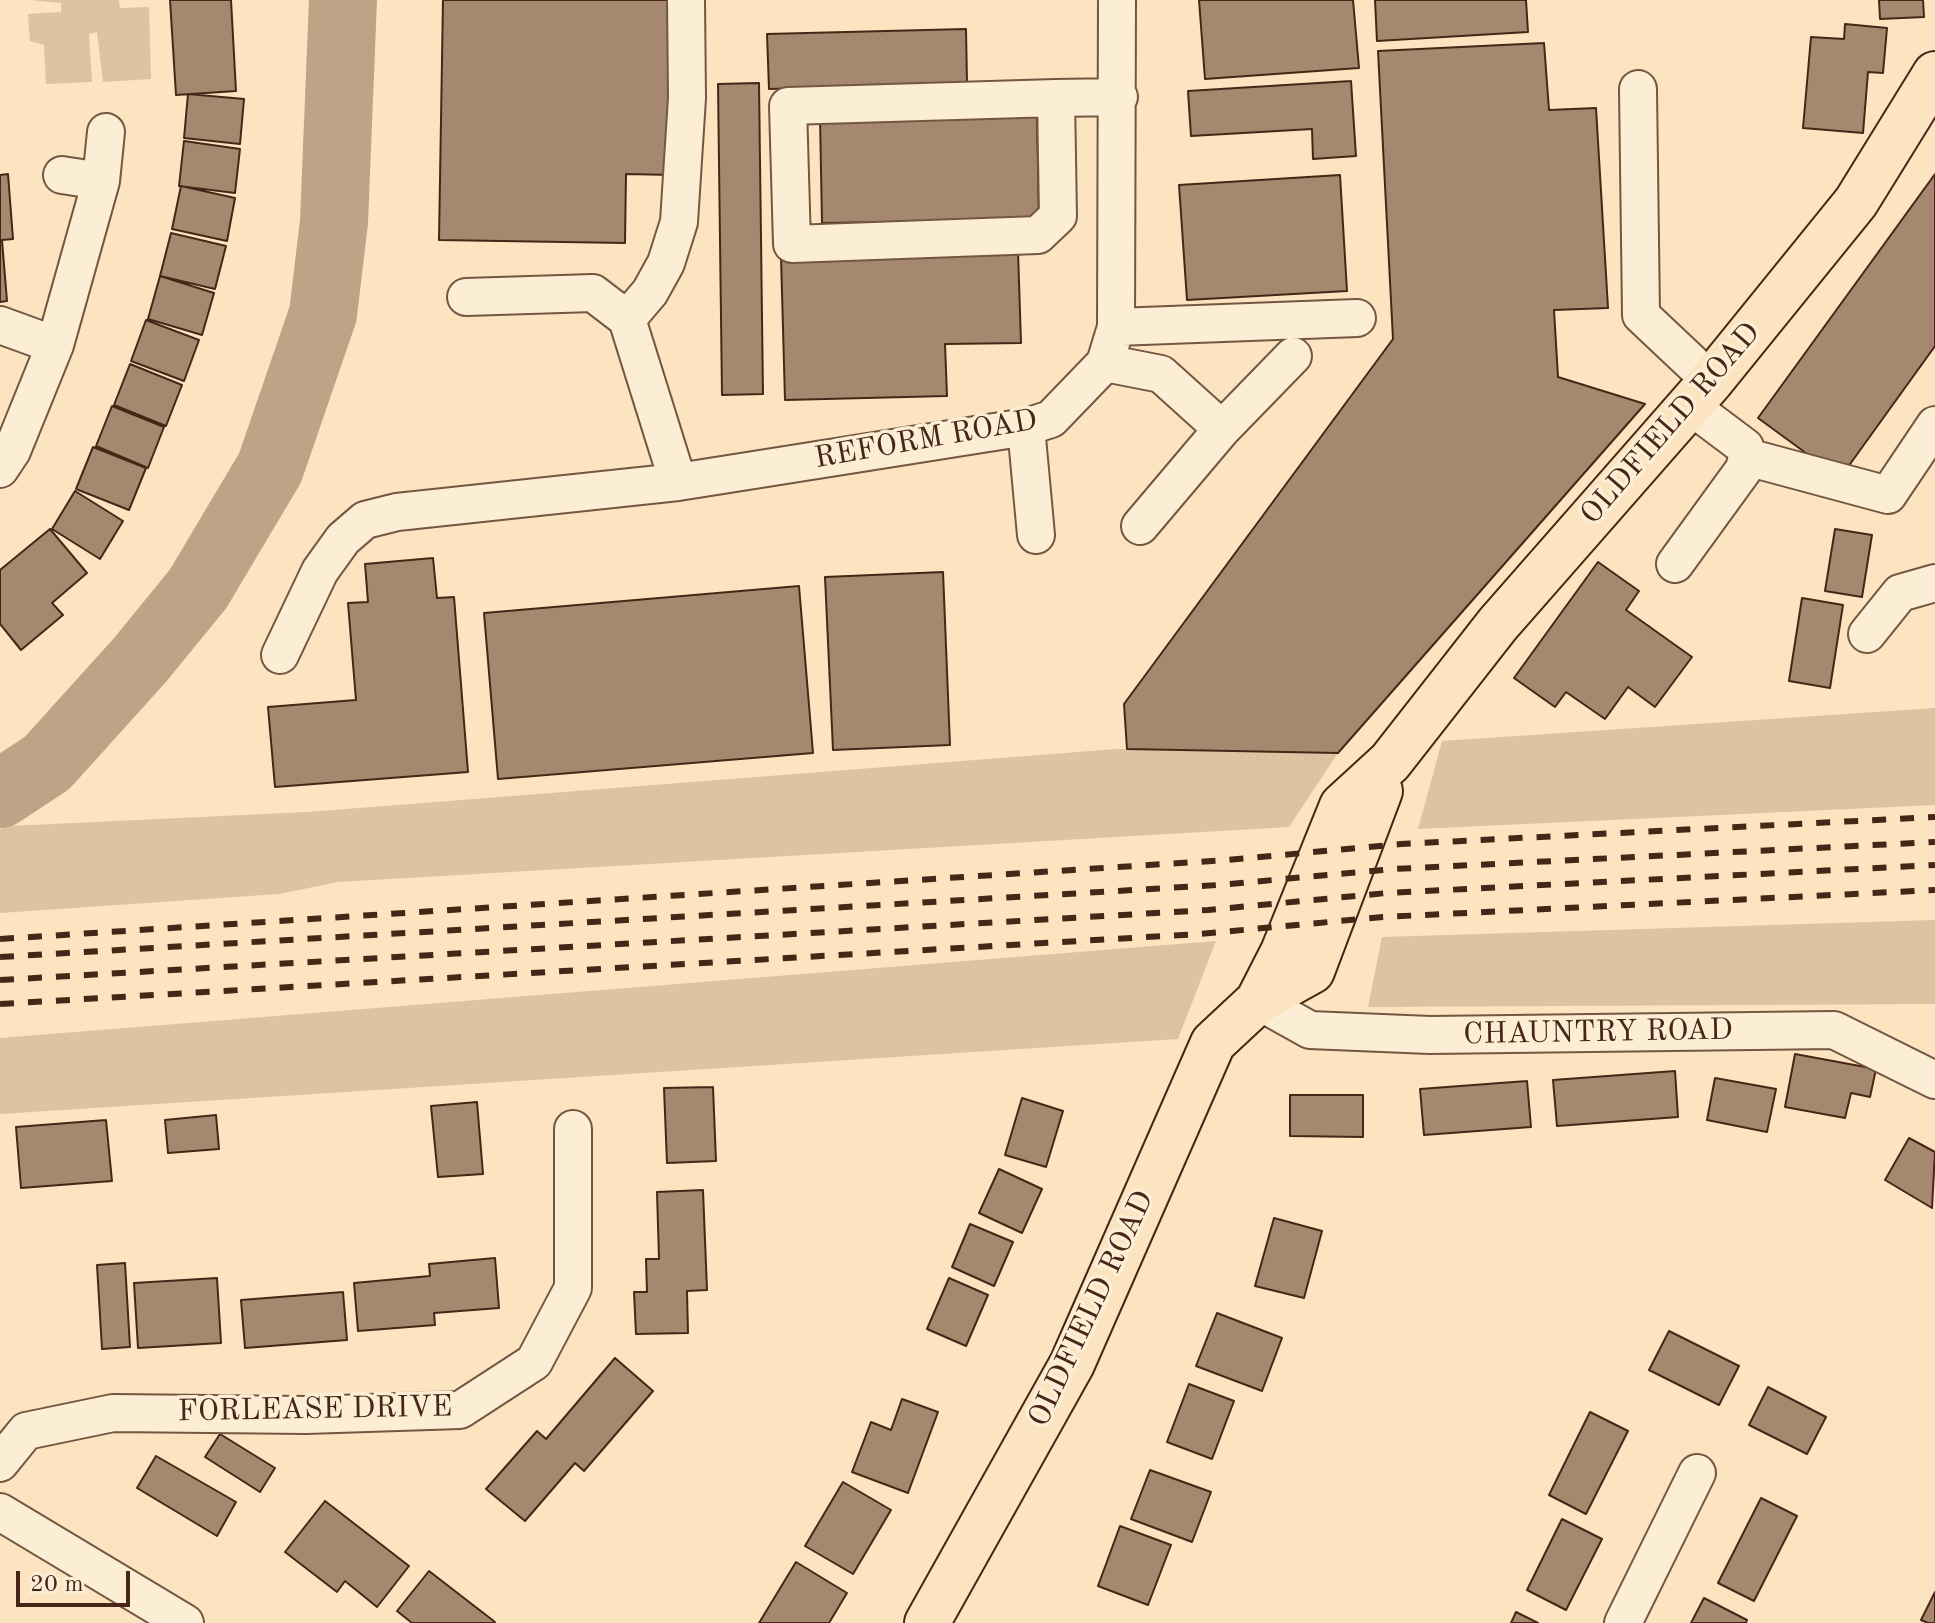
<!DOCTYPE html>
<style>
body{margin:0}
#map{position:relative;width:1935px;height:1623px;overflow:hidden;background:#fbe4bf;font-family:"Old Standard TT",serif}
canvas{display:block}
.scale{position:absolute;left:16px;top:1571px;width:114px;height:36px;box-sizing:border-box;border:4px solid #472618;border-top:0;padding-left:10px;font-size:24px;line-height:28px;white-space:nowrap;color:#472618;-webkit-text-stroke:6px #fcedd5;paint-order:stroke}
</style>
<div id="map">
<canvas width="1935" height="1623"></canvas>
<div class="scale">20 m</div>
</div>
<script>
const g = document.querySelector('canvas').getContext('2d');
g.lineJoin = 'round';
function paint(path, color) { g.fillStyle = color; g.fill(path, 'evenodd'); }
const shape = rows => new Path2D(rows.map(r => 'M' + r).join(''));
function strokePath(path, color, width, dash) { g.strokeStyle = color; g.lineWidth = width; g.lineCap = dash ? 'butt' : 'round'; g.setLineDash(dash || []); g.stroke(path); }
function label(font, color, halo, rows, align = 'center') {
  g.font = font + ' "Old Standard TT",serif'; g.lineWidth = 7; g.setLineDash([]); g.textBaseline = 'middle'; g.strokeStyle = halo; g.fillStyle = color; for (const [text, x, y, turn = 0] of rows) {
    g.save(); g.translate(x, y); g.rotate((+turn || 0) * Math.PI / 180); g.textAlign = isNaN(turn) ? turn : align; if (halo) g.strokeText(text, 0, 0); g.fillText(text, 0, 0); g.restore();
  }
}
paint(shape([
 [30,0,119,0,120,8,149,7,151,79,103,82,97,32,89,34,92,82,46,84,44,45,30,41,28,14,61,12,61,3],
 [1935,708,1935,805,1418,829,1442,741],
 [1116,749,1338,753,1289,827,338,882,279,894,0,913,0,829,10,826,307,812],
 [1935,920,1935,1004,1368,1007,1382,937],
 [1216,941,1178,1039,0,1114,0,1038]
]), '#dcc4a3');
strokePath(shape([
 [0,794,47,763,140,660,198,589,270,468,323,314,334,222,343,0]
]), '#bea386', 68);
const building = shape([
 [170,0,231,0,236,91,176,95,170,0],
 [443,0,675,0,673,175,626,174,625,243,439,240,443,0],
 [1199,0,1353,0,1359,68,1205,79,1199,0],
 [1375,0,1526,0,1528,32,1377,41,1375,0],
 [1879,0,1923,0,1924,17,1880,19,1879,0],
 [1845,24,1887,28,1883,73,1868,72,1863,133,1803,128,1811,37,1844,39,1845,24],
 [966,29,967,83,769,89,767,34,966,29],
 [1544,43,1549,110,1596,108,1608,308,1554,310,1558,377,1645,404,1338,753,1127,749,1124,704,1393,339,1378,51,1544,43],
 [1351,81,1356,156,1313,159,1312,129,1191,136,1188,91,1351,81],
 [759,83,763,394,722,395,718,84,759,83],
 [188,94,244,99,240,144,184,138,188,94],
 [1037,115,1039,220,822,223,820,117,1037,115],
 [184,141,240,149,235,193,179,186,184,141],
 [8,174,13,239,2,240,7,301,0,302,0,175,8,174],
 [1935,174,1935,346,1840,478,1758,418,1935,174],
 [1340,175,1347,291,1187,300,1179,185,1340,175],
 [181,186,235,198,227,241,172,229,181,186],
 [171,233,226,246,215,289,160,276,171,233],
 [1018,251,1021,343,945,344,947,396,785,400,781,257,1018,251],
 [160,276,214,293,202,335,148,319,160,276],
 [146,320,199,340,184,381,131,361,146,320],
 [130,364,182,385,166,426,114,405,130,364],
 [112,406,164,427,148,468,96,446,112,406],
 [93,447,146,468,129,510,76,489,93,447],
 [75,491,123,521,100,559,52,529,75,491],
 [50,529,87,573,52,603,63,615,21,650,0,624,0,570,50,529],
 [1835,529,1872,535,1862,597,1825,591,1835,529],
 [433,558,437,598,454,597,468,772,275,787,268,707,356,700,348,603,368,602,365,564,433,558],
 [1598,562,1639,591,1626,610,1692,657,1655,707,1628,687,1605,719,1566,692,1555,707,1514,678,1598,562],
 [943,572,950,745,833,750,825,577,943,572],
 [799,586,813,753,498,779,484,613,799,586],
 [1802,598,1843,605,1830,688,1789,681,1802,598],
 [1795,1054,1876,1069,1870,1097,1851,1093,1845,1118,1785,1107,1795,1054],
 [1675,1071,1678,1117,1557,1126,1553,1080,1675,1071],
 [1715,1078,1776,1089,1767,1132,1707,1120,1715,1078],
 [1527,1081,1531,1127,1424,1135,1420,1089,1527,1081],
 [713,1087,716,1161,667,1163,664,1088,713,1087],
 [1290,1095,1363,1095,1363,1137,1290,1136,1290,1095],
 [1022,1098,1063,1111,1046,1167,1005,1155,1022,1098],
 [477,1102,483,1174,438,1177,431,1106,477,1102],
 [216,1115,219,1149,168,1153,165,1120,216,1115],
 [106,1120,112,1181,21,1188,16,1127,106,1120],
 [1909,1138,1935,1152,1932,1208,1885,1180,1909,1138],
 [999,1169,1042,1189,1022,1233,979,1213,999,1169],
 [703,1190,707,1290,687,1291,688,1333,636,1334,634,1292,647,1292,646,1259,659,1259,657,1192,703,1190],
 [1274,1218,1322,1231,1304,1298,1255,1286,1274,1218],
 [970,1224,1013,1242,994,1286,952,1267,970,1224],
 [495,1258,499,1308,434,1313,435,1325,358,1331,354,1283,430,1276,429,1264,495,1258],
 [125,1263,130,1347,102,1349,97,1265,125,1263],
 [217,1278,221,1343,138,1348,134,1283,217,1278],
 [949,1278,988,1295,966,1346,927,1329,949,1278],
 [343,1292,347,1340,245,1348,241,1300,343,1292],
 [1217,1313,1282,1338,1262,1391,1196,1366,1217,1313],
 [1669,1331,1739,1366,1719,1405,1649,1370,1669,1331],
 [615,1358,653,1391,584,1471,575,1463,525,1521,486,1489,537,1431,546,1439,615,1358],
 [1189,1384,1234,1401,1212,1459,1167,1442,1189,1384],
 [1768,1387,1826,1417,1807,1454,1749,1425,1768,1387],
 [902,1399,938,1412,908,1493,852,1472,871,1422,891,1430,902,1399],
 [1590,1412,1628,1431,1586,1514,1549,1495,1590,1412],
 [220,1434,275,1468,260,1492,205,1457,220,1434],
 [156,1456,236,1502,217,1536,137,1488,156,1456],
 [1150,1470,1211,1492,1192,1542,1131,1519,1150,1470],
 [843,1482,891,1510,853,1574,805,1546,843,1482],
 [1761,1498,1797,1516,1754,1601,1718,1583,1761,1498],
 [325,1501,409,1566,377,1607,345,1581,337,1592,285,1552,325,1501],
 [1562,1519,1602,1539,1566,1610,1527,1590,1562,1519],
 [1120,1526,1171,1545,1148,1605,1098,1586,1120,1526],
 [796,1562,847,1593,829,1623,759,1623,796,1562],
 [429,1571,495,1622,494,1623,412,1623,397,1611,429,1571],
 [1935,1592,1935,1623,1928,1623,1921,1620,1935,1592],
 [1704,1598,1747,1620,1746,1623,1691,1623,1704,1598],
 [1516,1612,1538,1623,1511,1623,1516,1612]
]);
paint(building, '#a5896f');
strokePath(building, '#472618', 2);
const minor = shape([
 [1638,89,1641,315,1711,381],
 [1056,98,1058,216,1038,235,792,244,788,106,1056,98,1119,97],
 [62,175,101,181],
 [466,297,593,293,627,319,678,482],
 [627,319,650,292,666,263,679,222,687,98,686,0],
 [0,325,55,345],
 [1116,327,1357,318],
 [1105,363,1161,374,1222,429],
 [1026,427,1036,535],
 [1747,457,1888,495,1935,425],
 [0,469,12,451,55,345,101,181,106,132],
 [1140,526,1222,429,1293,356],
 [1675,564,1744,469,1747,457,1745,447,1689,405],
 [1867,634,1900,593,1935,583],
 [280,655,320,571,343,539,365,520,397,512,678,482,1026,427,1051,419,1105,363,1116,327,1117,0],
 [1258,1001,1310,1030,1430,1035,1834,1030,1935,1080],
 [0,1463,26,1431,113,1413,306,1415,460,1410,534,1362,573,1288,573,1129],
 [0,1512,185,1623],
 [1623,1623,1697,1473]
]);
const major = shape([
 [1258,1001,1283,952,1342,806,1390,762,1498,624,1711,381,1856,202,1935,74],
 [927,1623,1072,1364,1213,1043,1258,1001,1312,971,1380,791]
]);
strokePath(minor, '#745642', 40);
strokePath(major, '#472618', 48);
strokePath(minor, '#fcedd5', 36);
strokePath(major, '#fbe4bf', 44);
strokePath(shape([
 [0,939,1227,860,1401,844,1935,817],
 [0,957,1218,885,1394,869,1935,842],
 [0,980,1208,910,1387,893,1935,865],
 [0,1004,1199,934,1383,917,1935,890]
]), '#472618', 6, [14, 14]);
label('30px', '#472618', '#fcedd5', [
 ["OLDFIELD ROAD",1671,424,-49],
 ["REFORM ROAD",926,440,-10],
 ["CHAUNTRY ROAD",1598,1033,-1],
 ["OLDFIELD ROAD",1092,1309,-65],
 ["FORLEASE DRIVE",315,1410,-1]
]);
</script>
